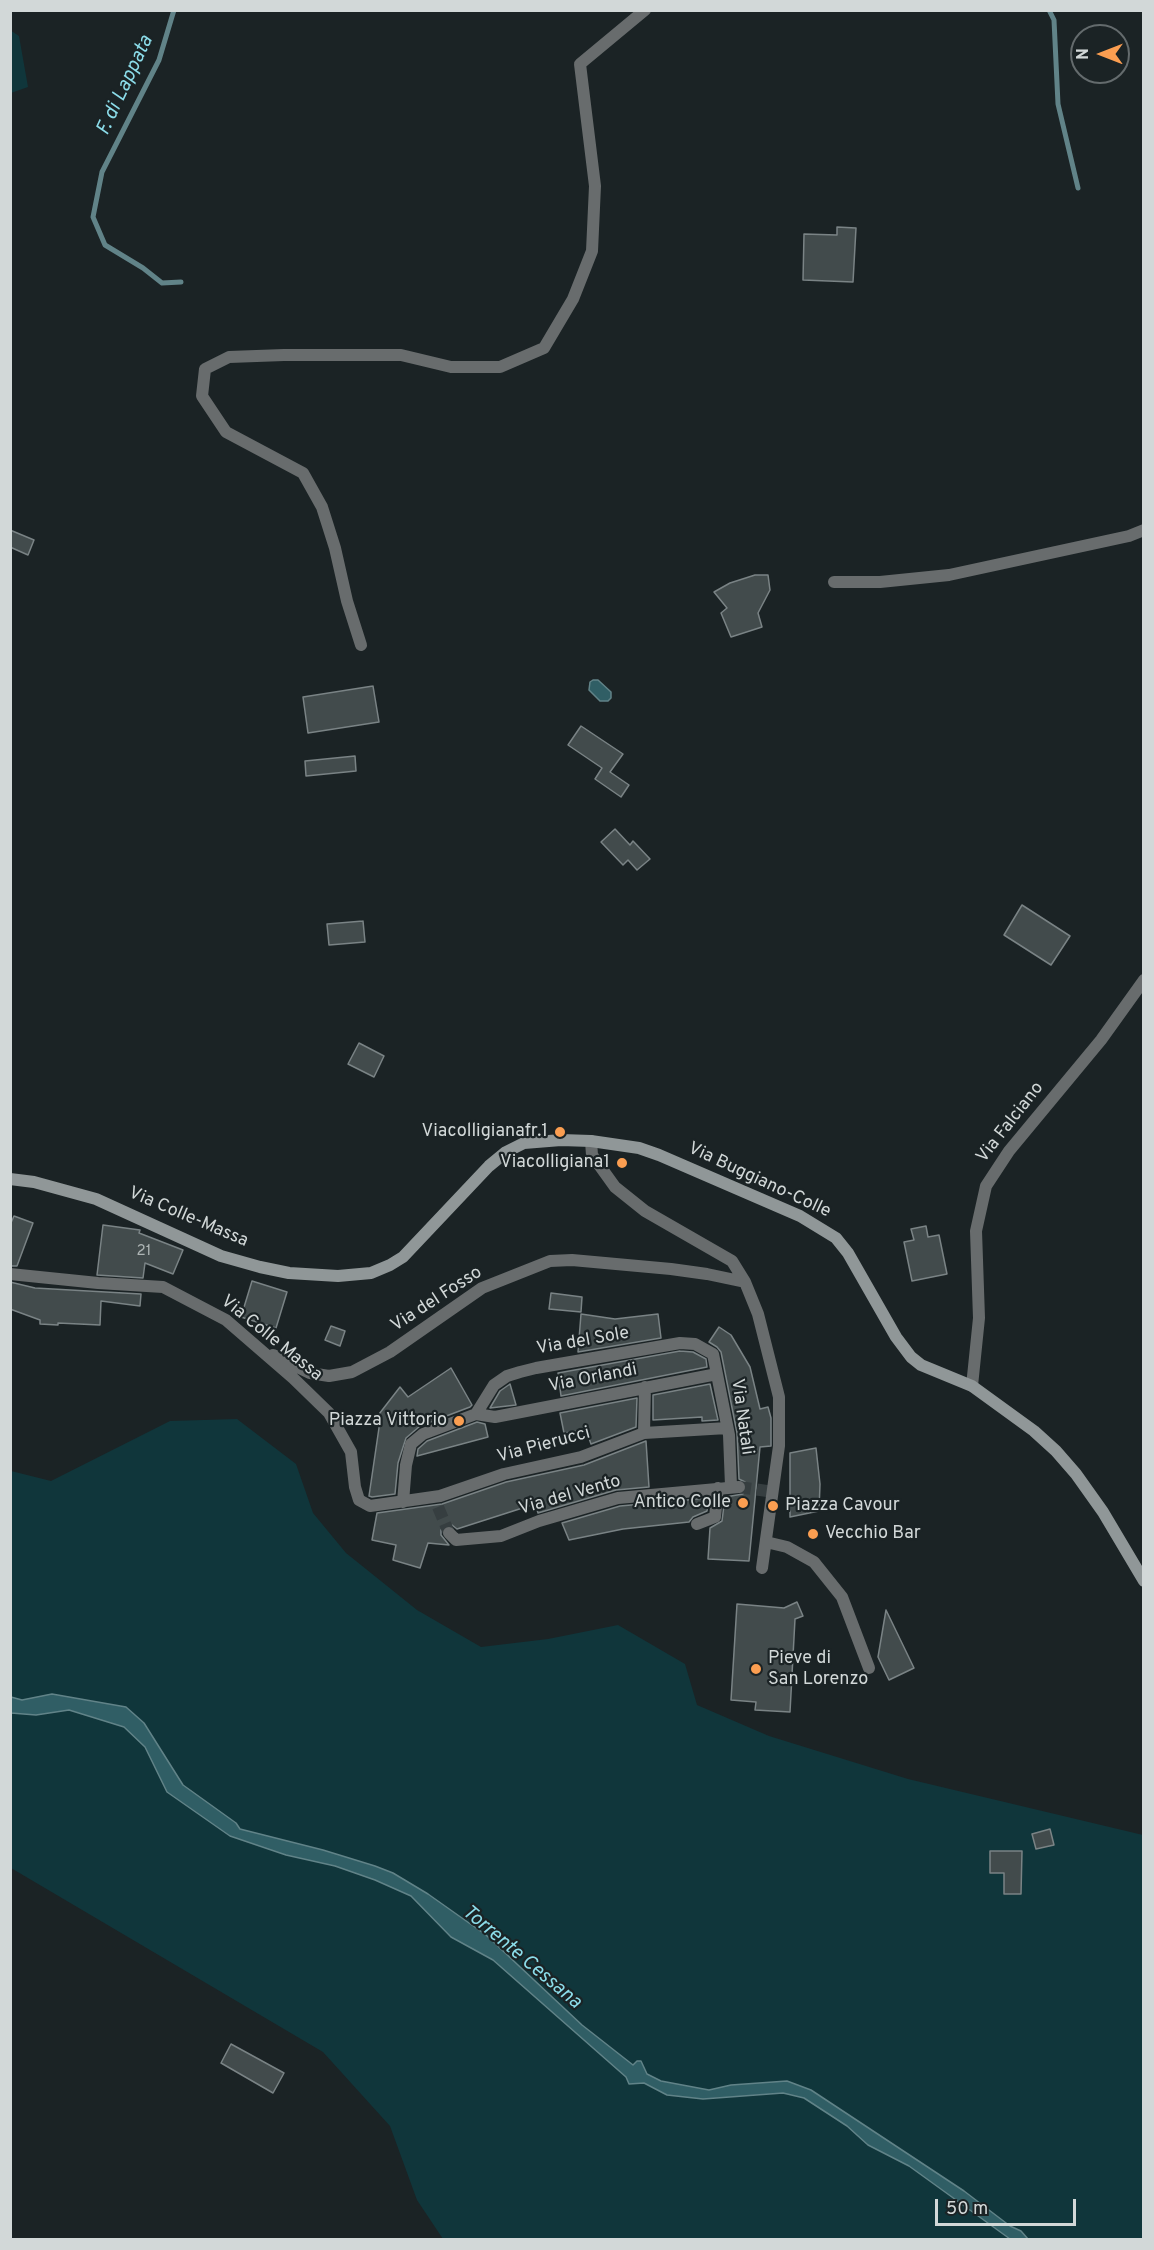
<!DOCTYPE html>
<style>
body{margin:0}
#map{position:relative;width:1154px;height:2250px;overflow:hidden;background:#1b2325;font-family:Overpass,sans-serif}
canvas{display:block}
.frame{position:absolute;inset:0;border:12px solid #d2d8d8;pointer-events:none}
.north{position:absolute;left:1070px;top:24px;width:60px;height:60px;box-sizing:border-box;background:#1b2325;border:2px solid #646b6d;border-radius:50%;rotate:270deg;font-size:16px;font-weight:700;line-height:24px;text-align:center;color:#d2d8d8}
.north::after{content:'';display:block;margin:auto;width:21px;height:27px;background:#fb9e51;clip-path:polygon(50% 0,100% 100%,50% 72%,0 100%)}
.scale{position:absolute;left:935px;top:2199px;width:141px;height:27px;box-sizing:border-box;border:3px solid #d2d8d8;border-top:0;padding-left:8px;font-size:18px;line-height:21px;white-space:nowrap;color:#d2d8d8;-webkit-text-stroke:4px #1b2325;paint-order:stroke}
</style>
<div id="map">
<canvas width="1154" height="2250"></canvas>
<div class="frame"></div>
<div class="north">N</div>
<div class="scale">50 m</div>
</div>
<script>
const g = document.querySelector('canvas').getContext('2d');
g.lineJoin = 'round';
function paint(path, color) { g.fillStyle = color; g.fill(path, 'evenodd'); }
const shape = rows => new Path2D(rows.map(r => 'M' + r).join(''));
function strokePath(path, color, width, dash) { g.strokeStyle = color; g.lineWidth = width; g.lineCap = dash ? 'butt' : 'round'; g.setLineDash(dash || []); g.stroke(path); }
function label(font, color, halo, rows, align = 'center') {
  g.font = font + ' Overpass,sans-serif'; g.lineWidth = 4.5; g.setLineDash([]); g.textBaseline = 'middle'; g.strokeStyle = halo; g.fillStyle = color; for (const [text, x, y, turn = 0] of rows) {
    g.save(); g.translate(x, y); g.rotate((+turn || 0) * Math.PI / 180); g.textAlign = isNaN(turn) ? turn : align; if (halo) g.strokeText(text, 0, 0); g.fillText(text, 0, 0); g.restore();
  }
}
paint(shape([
 [10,30,19,36,28,87,11,93],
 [237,1419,296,1464,313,1513,346,1553,417,1610,481,1647,548,1639,618,1625,685,1664,697,1705,769,1736,908,1779,1143,1835,1143,2239,443,2239,417,2200,390,2126,323,2052,11,1868,11,1471,51,1481,170,1421]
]), '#10363b');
const water = shape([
 [593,680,598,680,611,692,611,698,608,701,600,701,589,690,590,682,593,680],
 [52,1694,126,1707,144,1723,183,1785,236,1823,240,1829,323,1850,375,1866,393,1873,428,1894,486,1935,582,2025,633,2065,637,2061,641,2061,647,2074,661,2081,709,2090,731,2085,787,2081,811,2090,964,2191,1010,2226,1021,2231,1028,2239,1010,2239,909,2166,868,2145,847,2126,804,2098,783,2093,703,2099,667,2095,644,2083,629,2084,626,2077,493,1960,451,1937,411,1896,375,1880,335,1866,286,1855,230,1836,167,1792,145,1747,124,1727,69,1710,36,1715,11,1713,11,1697,22,1700,52,1694]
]);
paint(water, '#305e65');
strokePath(water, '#618388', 1.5);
strokePath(shape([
 [174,10,159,60,102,172,93,217,105,245,143,268,162,283,181,282],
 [1049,10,1054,20,1058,104,1078,188]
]), '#618388', 5);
const building = shape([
 [837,227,856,228,853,282,803,280,804,234,837,235,837,227],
 [10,530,34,540,28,555,10,547,10,530],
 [755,575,768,575,770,590,758,613,762,627,731,637,721,613,727,608,714,592,730,583,755,575],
 [373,686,379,722,308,733,303,697,373,686],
 [581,726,623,754,610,772,629,785,621,797,595,779,602,768,568,745,581,726],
 [355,756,356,771,306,776,305,761,355,756],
 [615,829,630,845,633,841,650,859,637,870,628,860,623,865,601,842,615,829],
 [1022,905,1070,936,1051,965,1004,935,1022,905],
 [363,921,365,942,329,945,327,924,363,921],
 [359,1043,384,1056,374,1077,348,1064,359,1043],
 [14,1216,33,1223,17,1266,10,1266,10,1225,14,1216],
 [103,1225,140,1230,139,1233,183,1250,173,1274,145,1263,143,1278,97,1275,103,1225],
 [926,1226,928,1237,939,1235,947,1274,912,1281,904,1242,914,1240,911,1229,926,1226],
 [252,1281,287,1292,276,1328,241,1317,252,1281],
 [10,1282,35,1288,141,1294,140,1306,101,1301,100,1325,58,1323,58,1325,40,1324,40,1320,10,1309,10,1282],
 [551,1293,582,1297,581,1312,549,1309,551,1293],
 [581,1314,615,1319,658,1314,661,1338,578,1352,581,1314],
 [331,1326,345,1331,340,1346,325,1340,331,1326],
 [719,1327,731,1335,750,1367,760,1409,768,1407,771,1418,771,1446,760,1447,749,1561,708,1559,710,1528,722,1521,725,1497,743,1494,747,1487,745,1482,739,1479,737,1433,721,1352,717,1347,709,1342,719,1327],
 [680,1351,693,1352,706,1359,707,1367,561,1396,558,1373,680,1351],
 [451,1368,472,1405,470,1407,420,1426,406,1438,398,1463,395,1494,372,1497,369,1496,380,1421,376,1418,400,1387,408,1397,451,1368],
 [510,1384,516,1405,490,1408,500,1391,510,1384],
 [710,1384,718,1420,702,1421,702,1417,653,1420,653,1395,710,1384],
 [637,1398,636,1427,591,1444,586,1430,564,1433,560,1413,637,1398],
 [477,1422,485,1424,488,1437,417,1456,418,1449,427,1441,477,1422],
 [646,1441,649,1487,616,1490,538,1513,535,1504,457,1529,452,1525,446,1525,441,1530,441,1535,449,1545,428,1543,420,1568,393,1560,396,1545,372,1540,377,1513,442,1504,506,1482,584,1465,646,1441],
 [816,1448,820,1484,819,1511,790,1517,790,1453,816,1448],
 [709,1498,707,1511,693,1517,689,1522,623,1529,569,1540,562,1523,620,1506,709,1498],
 [797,1602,803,1616,795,1619,790,1712,755,1710,756,1702,731,1700,737,1604,784,1608,797,1602],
 [886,1610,914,1668,889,1680,878,1657,886,1610],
 [1050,1829,1054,1845,1036,1849,1032,1834,1050,1829],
 [990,1851,1022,1851,1021,1894,1004,1894,1004,1873,990,1873,990,1851],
 [231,2044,284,2073,273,2093,221,2063,231,2044]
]);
paint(building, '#424b4c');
strokePath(building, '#7a8385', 1.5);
strokePath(shape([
 [739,1487,774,1492],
 [438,1507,449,1533]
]), '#363e40', 12, [12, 6]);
strokePath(shape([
 [834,582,880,582,949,575,1129,536,1144,530],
 [361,645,347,601,335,548,322,507,303,473,226,432,202,396,205,369,229,357,284,355,401,355,451,367,500,367,544,348,573,299,592,251,595,186,580,64,645,10],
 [591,1141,592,1155,615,1187,645,1211,732,1261,745,1282,758,1314,779,1397,779,1446,762,1568],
 [10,1274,98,1283,163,1287,226,1320,293,1378,329,1413,351,1452,355,1487,359,1500,370,1506,440,1496,504,1474,581,1457,644,1433,727,1428],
 [273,1355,310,1373,329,1376,352,1372,390,1352,482,1288,550,1261,572,1260,671,1269,707,1274,745,1282],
 [972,1386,979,1318,976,1231,986,1186,1009,1151,1101,1040,1144,980],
 [476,1414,494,1385,507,1376,520,1372,536,1368,680,1343,695,1344,713,1354,729,1435,731,1486],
 [476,1414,495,1417,717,1374],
 [644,1433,645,1387],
 [403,1502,406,1465,411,1444,423,1434,476,1414],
 [697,1524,715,1517,718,1488],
 [449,1533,456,1540,501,1536,539,1521,618,1498,739,1487],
 [766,1542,787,1547,814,1562,842,1597,869,1668]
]), '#686c6d', 12);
strokePath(shape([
 [10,1179,34,1182,96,1199,221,1256,260,1267,289,1273,338,1276,371,1273,390,1265,403,1257,489,1166,506,1152,524,1143,561,1140,591,1141,639,1148,659,1155,800,1216,836,1238,848,1253,896,1337,911,1357,921,1365,972,1386,1034,1431,1056,1451,1076,1474,1103,1512,1144,1581]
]), '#909798', 12);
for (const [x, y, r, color] of [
 [560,1132,6,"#fb9e51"],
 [622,1163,6,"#fb9e51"],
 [459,1421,6,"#fb9e51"],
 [743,1503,6,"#fb9e51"],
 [773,1506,6,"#fb9e51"],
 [813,1534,6,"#fb9e51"],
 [756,1669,6,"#fb9e51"]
]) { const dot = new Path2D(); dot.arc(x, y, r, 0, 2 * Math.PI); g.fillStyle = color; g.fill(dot); strokePath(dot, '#1b2325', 2); }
label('15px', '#aeb5b5', null, [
 ["21",144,1252]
]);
label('18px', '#d2d8d8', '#1b2325', [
 ["Via Falciano",1011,1123,-52],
 ["Via Buggiano-Colle",759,1181,25],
 ["Via Colle-Massa",188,1218,23],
 ["Via del Fosso",437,1300,-33],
 ["Via Colle Massa",271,1339,39],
 ["Via del Sole",583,1342,-10],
 ["Via Orlandi",593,1379,-11],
 ["Via Natali",741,1417,82],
 ["Via Pierucci",544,1446,-15],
 ["Via del Vento",570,1496,-16]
]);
label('18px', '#d2d8d8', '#1b2325', [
 ["Viacolligianafr.1",548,1132],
 ["Viacolligiana1",610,1163],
 ["Piazza Vittorio",447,1421],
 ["Antico Colle",731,1503],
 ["Piazza Cavour",785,1506,"left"],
 ["Vecchio Bar",825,1534,"left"],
 ["Pieve di",768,1659,"left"],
 ["San Lorenzo",768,1680,"left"]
], 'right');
label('italic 20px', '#8bdce9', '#1b2325', [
 ["F. di Lappata",126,86,-65],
 ["Torrente Cessana",521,1958,40]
]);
</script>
